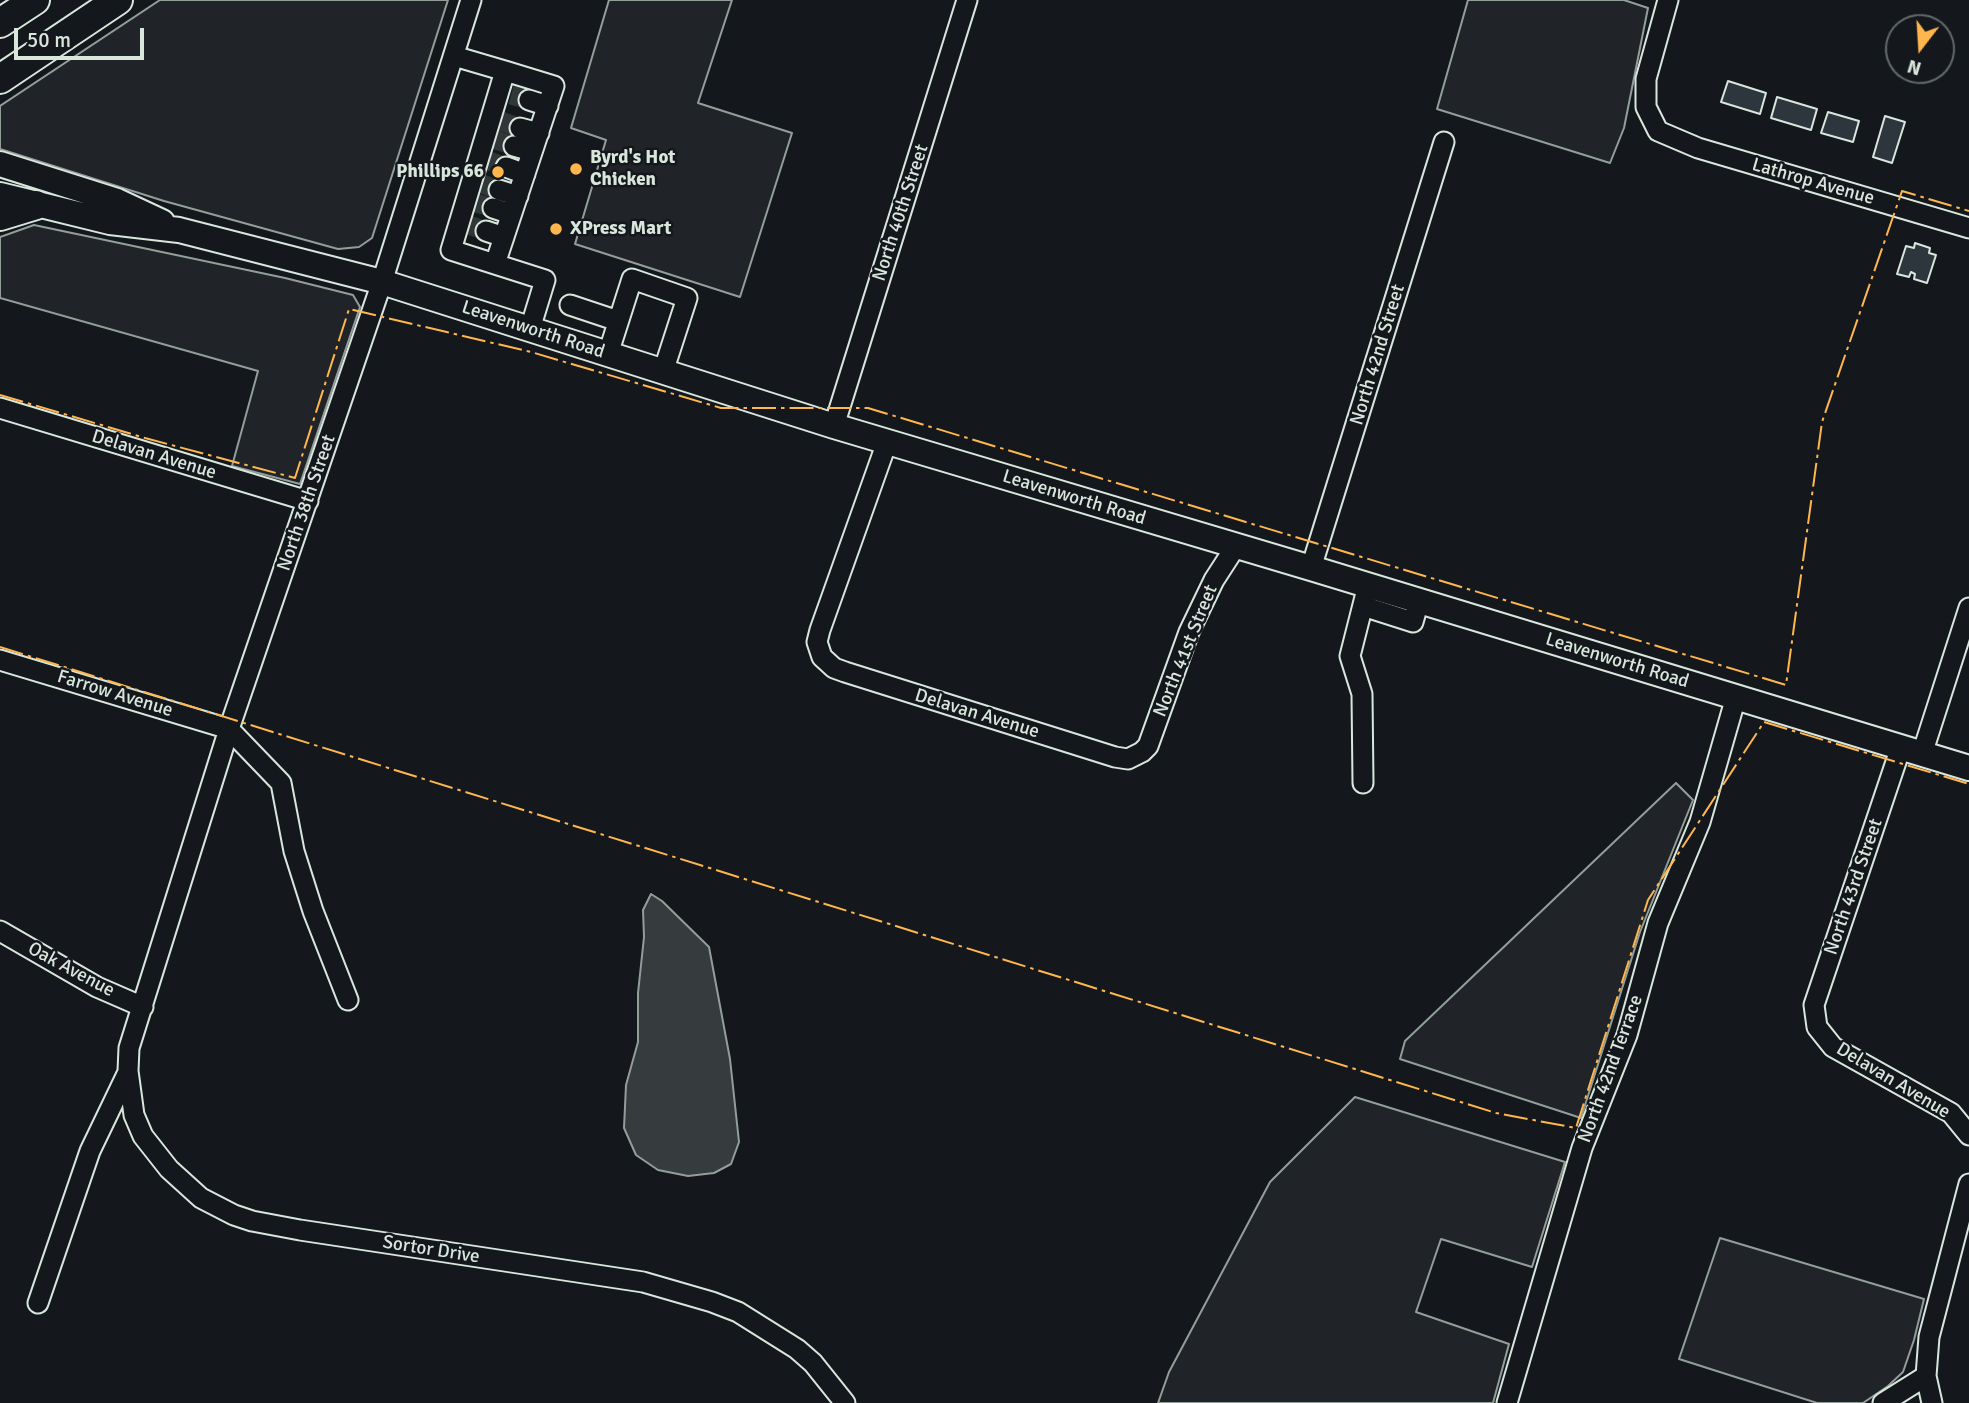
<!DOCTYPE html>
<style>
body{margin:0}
#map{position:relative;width:1969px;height:1403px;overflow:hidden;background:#14181c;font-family:Signika,sans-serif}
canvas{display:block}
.north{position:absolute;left:1885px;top:14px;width:70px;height:70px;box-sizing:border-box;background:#14181c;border:2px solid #626a69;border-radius:50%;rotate:197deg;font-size:19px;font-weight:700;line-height:28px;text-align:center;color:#d8e6dc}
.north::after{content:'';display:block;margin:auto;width:24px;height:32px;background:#ffb74d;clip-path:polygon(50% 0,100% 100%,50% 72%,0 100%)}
.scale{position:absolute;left:14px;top:28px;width:130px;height:32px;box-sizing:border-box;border:4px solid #d8e6dc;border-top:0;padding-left:9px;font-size:21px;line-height:24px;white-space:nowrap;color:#d8e6dc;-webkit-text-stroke:5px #14181c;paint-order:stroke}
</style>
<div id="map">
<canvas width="1969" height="1403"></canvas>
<div class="north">N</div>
<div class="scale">50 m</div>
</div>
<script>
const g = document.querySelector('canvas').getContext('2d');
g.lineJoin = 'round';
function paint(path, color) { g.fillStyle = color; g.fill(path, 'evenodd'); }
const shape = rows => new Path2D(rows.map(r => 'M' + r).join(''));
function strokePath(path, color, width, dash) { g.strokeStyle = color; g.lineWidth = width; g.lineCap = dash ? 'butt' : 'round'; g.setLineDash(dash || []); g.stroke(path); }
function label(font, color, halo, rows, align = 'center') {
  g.font = font + ' Signika,sans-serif'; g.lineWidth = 5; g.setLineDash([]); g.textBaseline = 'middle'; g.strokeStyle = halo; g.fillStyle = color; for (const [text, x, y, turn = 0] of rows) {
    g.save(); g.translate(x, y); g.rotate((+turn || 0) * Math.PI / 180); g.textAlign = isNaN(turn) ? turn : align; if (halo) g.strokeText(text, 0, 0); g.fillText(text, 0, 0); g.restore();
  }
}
const green = shape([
 [160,0,448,0,372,238,359,247,338,249,164,201,0,149,0,106,160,0],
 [609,0,732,0,698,103,792,133,740,297,575,244,606,140,571,128,609,0],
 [1468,0,1624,0,1648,8,1624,128,1610,163,1437,109,1468,0],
 [34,225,285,278,353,295,360,307,300,484,232,466,258,371,0,298,0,237,34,225],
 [1676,783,1693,800,1640,932,1581,1118,1400,1059,1405,1041,1676,783],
 [1355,1097,1565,1162,1532,1267,1441,1239,1416,1312,1509,1344,1493,1403,1158,1403,1169,1372,1270,1182,1355,1097],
 [1720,1238,1924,1299,1914,1340,1903,1372,1888,1386,1863,1403,1817,1403,1679,1359,1720,1238]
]);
paint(green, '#202428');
strokePath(green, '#939e99', 2);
const water = shape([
 [651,894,662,901,709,947,730,1059,739,1142,731,1164,714,1173,688,1176,658,1170,636,1155,624,1128,626,1085,638,1042,638,993,644,937,643,910,651,894]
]);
paint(water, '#363b3e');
strokePath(water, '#939e99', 2);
const building = shape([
 [1728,81,1766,93,1760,114,1721,102,1728,81],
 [1777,97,1817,109,1811,130,1771,118,1777,97],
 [1828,112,1859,121,1853,142,1821,133,1828,112],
 [1885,116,1905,122,1892,163,1873,157,1885,116],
 [1915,243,1930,248,1929,253,1936,255,1927,283,1914,279,1915,274,1911,272,1909,277,1897,274,1906,246,1914,248,1915,243]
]);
paint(building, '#2c363c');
strokePath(building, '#d8e6dc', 2);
strokePath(shape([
 [511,95,529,100],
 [501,121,520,128],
 [496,140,514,146],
 [489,161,506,167],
 [482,184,499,190],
 [476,203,493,208],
 [469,225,486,231]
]), '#313739', 19, [19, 10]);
const minor = shape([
 [471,0,382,282,229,729,129,1048,128,1071,134,1115,143,1136,169,1169,201,1198,234,1215,252,1221,300,1230,643,1282,712,1302,738,1312,797,1349,813,1363,845,1403],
 [1668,0,1646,79,1646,107,1658,131,1698,148,1969,228],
 [454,56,505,71,451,250,545,280,530,329],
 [529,100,548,106],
 [520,128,539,133],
 [514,146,532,151],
 [506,167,525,174],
 [499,190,518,196],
 [493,208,511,214],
 [486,231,504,237],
 [495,264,554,86,505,71],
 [570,305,618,321],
 [608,354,632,279,687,298,663,372],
 [0,408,308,501],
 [834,426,967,0],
 [887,442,820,630,817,642,822,657,834,668,845,672,1115,757,1128,759,1142,752,1148,746,1189,632,1214,580,1236,546],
 [1311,568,1444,142],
 [1363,606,1413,622,1419,601],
 [0,660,229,729,281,783,294,851,313,911,348,1000],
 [1901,747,1814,1005,1817,1027,1833,1047,1951,1113,1969,1135],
 [1922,754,1969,608],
 [1363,783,1362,694,1350,656,1368,585],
 [0,931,97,987,143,1007],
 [38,1303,90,1151,128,1072],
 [1507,1403,1582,1148,1627,1035,1658,923,1700,822,1736,697],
 [1883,1403,1926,1376],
 [1932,1403,1926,1376,1929,1337,1969,1184]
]);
const major = shape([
 [0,164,117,201,162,222],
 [0,195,110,222,179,230,382,282,834,426,1311,568,1969,768]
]);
const highway = shape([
 [0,23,35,0],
 [0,79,118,0],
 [0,216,36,205]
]);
strokePath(minor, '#d8e6dc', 23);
strokePath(major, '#d8e6dc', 28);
strokePath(highway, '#d8e6dc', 32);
strokePath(minor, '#14181c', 19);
strokePath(major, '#14181c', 24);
strokePath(highway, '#14181c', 28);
strokePath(shape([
 [0,395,145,438,295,478,349,309,531,352,721,408,868,408,1786,685,1822,422,1902,191,1969,211],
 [0,647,1496,1113,1576,1128,1648,900,1764,722,1969,784]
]), '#ffb74d', 2, [24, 5, 3.5, 5]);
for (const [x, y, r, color] of [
 [576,169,7,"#ffb74d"],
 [498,172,7,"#ffb74d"],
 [556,229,7,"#ffb74d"]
]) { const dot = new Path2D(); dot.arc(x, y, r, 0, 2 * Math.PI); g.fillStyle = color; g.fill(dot); strokePath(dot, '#14181c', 2.5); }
label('bold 19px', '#d8e6dc', '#14181c', [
 ["Byrd's Hot",590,158],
 ["Chicken",590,180],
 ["Phillips 66",484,172,"right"],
 ["XPress Mart",570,229]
], 'left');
label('19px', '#d8e6dc', '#14181c', [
 ["Lathrop Avenue",1813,182,16],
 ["North 40th Street",901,213,-72],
 ["Leavenworth Road",533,330,18],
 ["North 42nd Street",1378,355,-73],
 ["Delavan Avenue",154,455,17],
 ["Leavenworth Road",1074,498,17],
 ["North 38th Street",307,503,-71],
 ["North 41st Street",1186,651,-68],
 ["Leavenworth Road",1617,661,17],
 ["Farrow Avenue",115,694,17],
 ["Delavan Avenue",977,714,17],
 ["North 43rd Street",1854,887,-71],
 ["Oak Avenue",71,970,28],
 ["North 42nd Terrace",1611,1069,-70],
 ["Delavan Avenue",1893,1081,31],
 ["Sortor Drive",431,1250,9]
]);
</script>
